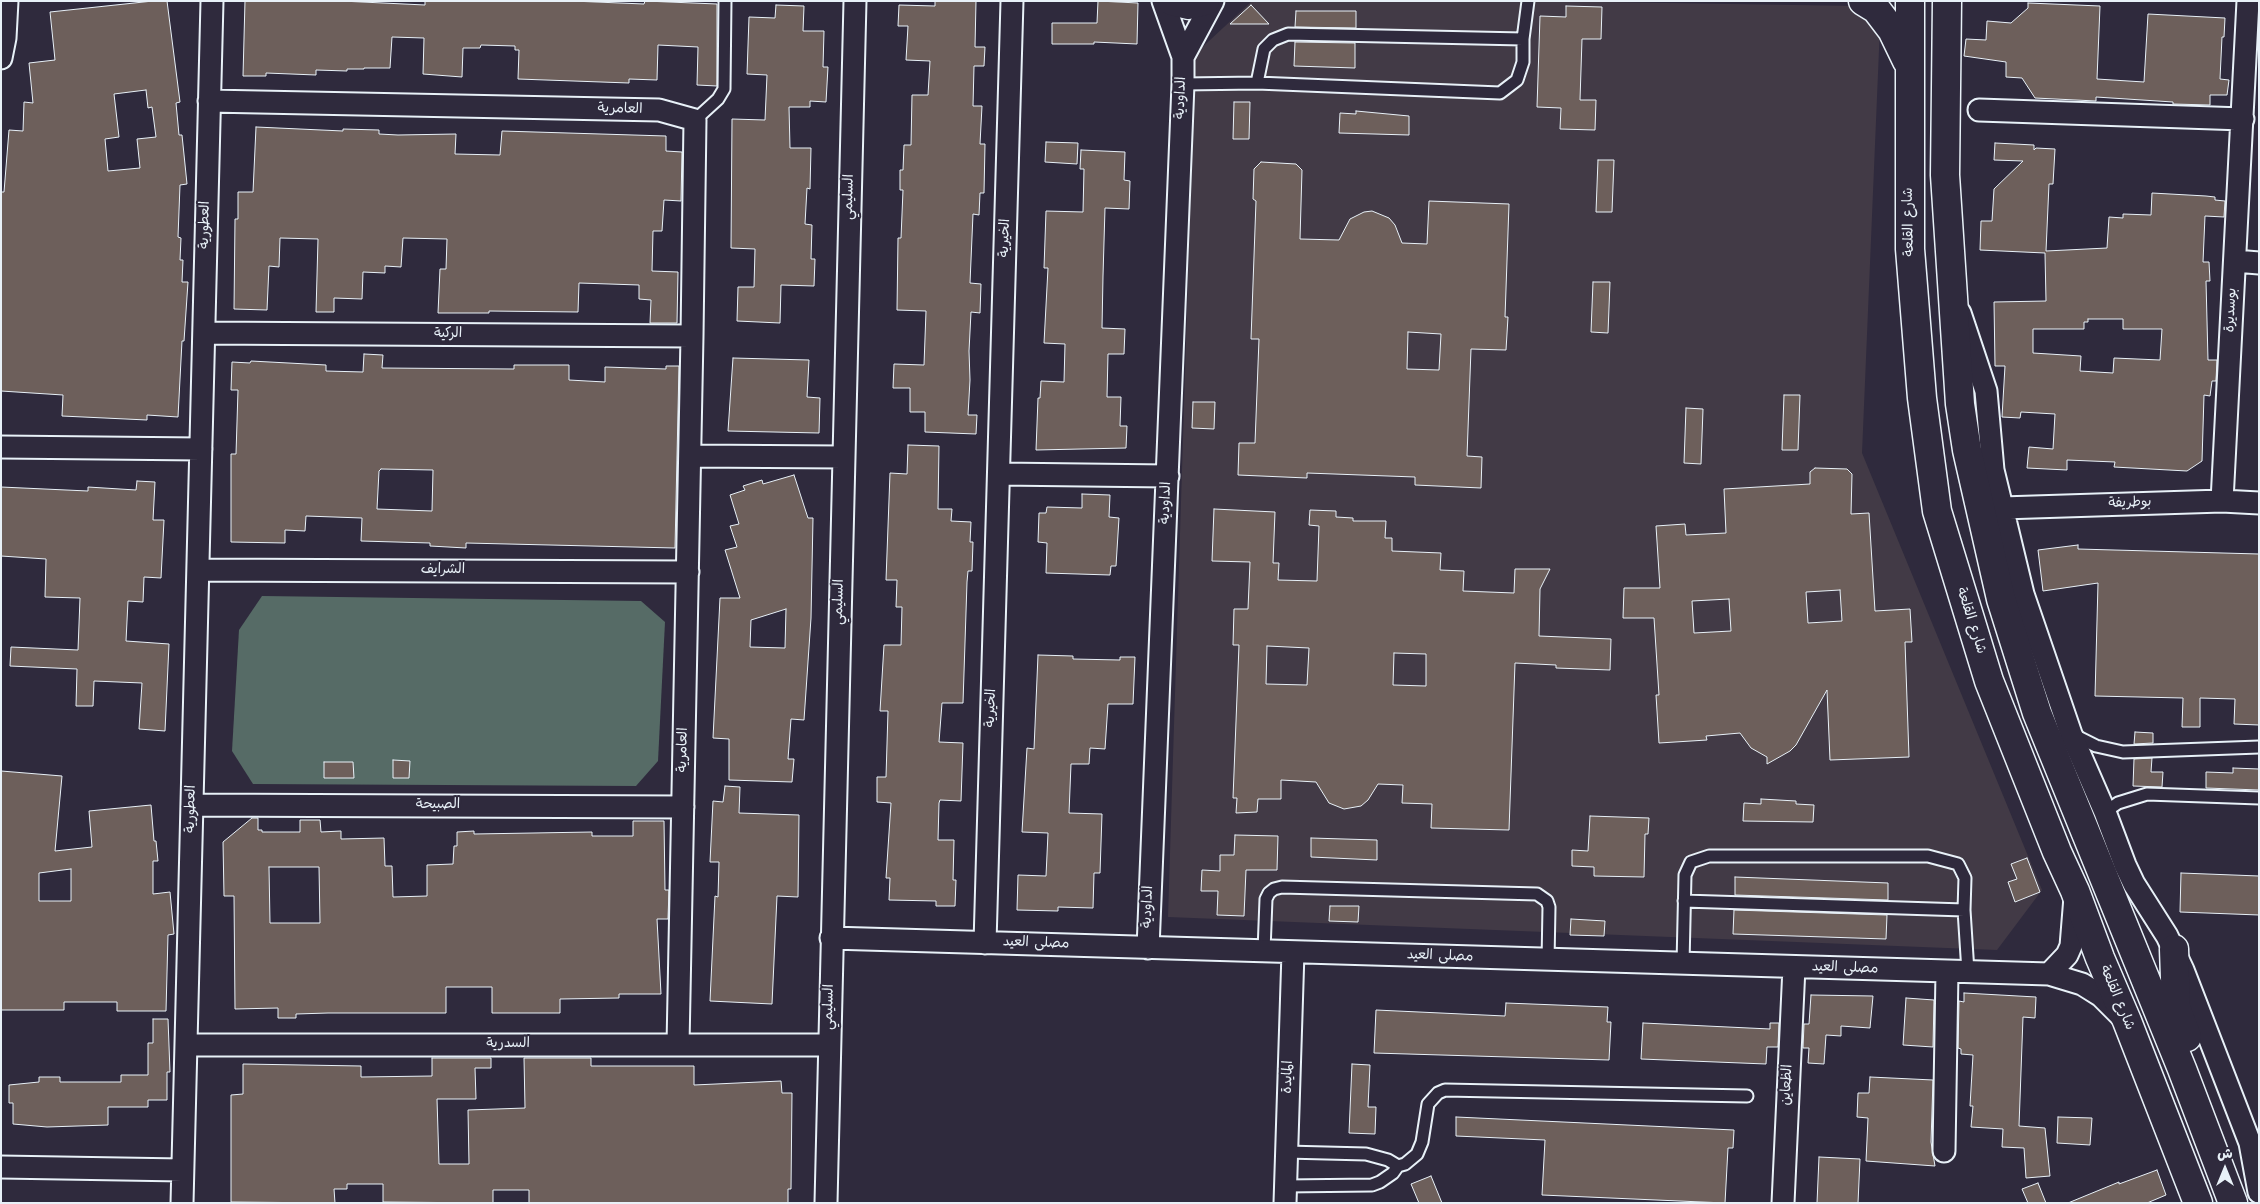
<!DOCTYPE html>
<meta charset="utf-8">
<style>
body{margin:0}
#map{position:relative;width:2260px;height:1204px;overflow:hidden;background:#2f2a3d;font-family:Kalam,"Playpen Sans Arabic",sans-serif}
canvas{display:block}
.frame{position:absolute;inset:0;border:2px solid #e8f1f8;pointer-events:none}
.north{position:absolute;left:2200px;top:1144px;width:50px;height:50px;-webkit-text-stroke:4px #2f2a3d;paint-order:stroke;rotate:0deg;font-size:14px;font-weight:700;line-height:20px;text-align:center;color:#e8f1f8}
.north::after{content:'';display:block;margin:auto;width:18px;height:22px;background:#e8f1f8;clip-path:polygon(50% 0,100% 100%,50% 72%,0 100%)}
</style>
<div id="map">
<canvas width="2260" height="1204"></canvas>
<div class="frame"></div>
<div class="north">ش</div>
</div>
<script>
const g = document.querySelector('canvas').getContext('2d');
g.lineJoin = 'round';
function paint(path, color) { g.fillStyle = color; g.fill(path, 'evenodd'); }
const shape = rows => new Path2D(rows.map(r => 'M' + r).join(''));
function strokePath(path, color, width, dash) { g.strokeStyle = color; g.lineWidth = width; g.lineCap = dash ? 'butt' : 'round'; g.setLineDash(dash || []); g.stroke(path); }
function label(font, color, halo, rows, align = 'center') {
  g.font = font + ' Kalam,"Playpen Sans Arabic",sans-serif'; g.lineWidth = 4; g.setLineDash([]); g.textBaseline = 'middle'; g.strokeStyle = halo; g.fillStyle = color; for (const [text, x, y, turn = 0] of rows) {
    g.save(); g.translate(x, y); g.rotate((+turn || 0) * Math.PI / 180); g.textAlign = isNaN(turn) ? turn : align; if (halo) g.strokeText(text, 0, 0); g.fillText(text, 0, 0); g.restore();
  }
}
paint(shape([
 [1252,1,1539,1,1859,6,1880,26,1862,453,2042,890,1997,950,1168,917,1195,54]
]), '#423a46');
paint(shape([
 [262,596,641,601,665,622,658,761,636,786,253,784,232,751,239,630]
]), '#566b66');
const building = shape([
 [153,1,167,1,180,102,176,103,179,135,182,135,187,184,180,185,178,237,181,238,180,260,183,260,182,282,188,282,184,341,182,341,178,417,147,415,147,420,62,416,63,395,1,391,1,192,4,192,9,130,23,131,24,102,33,103,29,63,55,60,50,12,153,1],
 [146,90,148,108,152,107,156,137,137,139,140,168,108,171,105,139,119,137,114,94,146,90],
 [245,1,341,1,425,5,425,1,572,1,644,4,645,1,717,4,717,86,697,85,698,47,658,45,657,80,629,79,629,83,518,79,519,50,515,50,515,46,481,45,480,48,463,48,462,77,423,74,424,38,392,37,390,68,364,68,364,69,347,69,347,71,316,70,316,75,266,73,266,76,243,76,245,1],
 [935,1,976,1,975,47,985,47,984,66,974,66,973,106,982,106,980,144,985,144,984,193,980,193,979,215,973,214,970,283,981,284,980,313,971,312,969,351,970,380,968,415,977,415,976,434,925,432,925,412,910,412,910,388,893,388,894,364,924,365,926,311,897,310,898,238,901,238,903,190,900,190,900,170,903,170,904,145,911,145,912,95,928,95,930,61,906,60,908,26,898,26,899,5,935,6,935,1],
 [1098,1,1138,3,1137,44,1094,42,1094,44,1052,44,1052,23,1097,23,1098,1],
 [2028,3,2100,6,2097,79,2144,82,2148,14,2225,18,2224,37,2222,37,2220,79,2229,80,2227,95,2210,95,2210,105,2173,104,2173,102,2096,97,2096,101,2035,98,2022,78,2006,77,2006,62,1964,56,1966,39,1986,40,1987,21,2011,23,2028,8,2028,3],
 [776,5,804,6,803,31,824,31,823,67,828,67,826,102,810,101,810,107,789,107,790,148,811,148,810,189,807,188,805,224,812,225,811,259,815,259,814,286,781,285,780,323,737,321,738,287,754,287,755,249,731,248,732,119,765,120,767,75,747,74,749,17,775,18,776,5],
 [1251,5,1269,24,1230,24,1251,5],
 [1566,6,1602,7,1601,39,1582,39,1580,100,1596,100,1595,130,1560,129,1561,108,1537,107,1540,16,1566,17,1566,6],
 [1296,11,1356,11,1356,28,1295,27,1296,11],
 [1295,42,1355,43,1355,68,1294,66,1295,42],
 [1234,102,1250,102,1249,139,1233,139,1234,102],
 [1356,111,1409,116,1409,135,1339,133,1340,113,1356,114,1356,111],
 [256,127,343,131,343,129,379,130,379,134,398,135,456,134,455,154,500,155,502,131,666,136,666,151,682,152,681,201,664,200,662,231,653,231,652,271,678,272,677,323,650,323,651,300,639,299,639,285,579,283,578,312,489,311,489,313,438,313,440,269,446,269,447,239,403,238,401,267,385,266,385,273,363,272,362,299,334,298,334,312,316,312,318,239,280,238,279,267,269,266,267,310,234,309,235,219,238,219,238,192,253,192,256,127],
 [1046,142,1078,143,1077,164,1045,162,1046,142],
 [1995,143,2034,145,2034,150,2036,148,2055,149,2053,184,2049,184,2046,251,2107,248,2109,217,2123,218,2123,214,2151,215,2152,193,2206,196,2215,197,2215,200,2225,201,2224,217,2205,216,2203,262,2209,262,2210,281,2206,281,2208,360,2217,360,2216,381,2212,381,2210,396,2204,395,2202,461,2187,471,2114,467,2115,462,2067,460,2067,470,2027,468,2029,447,2053,449,2055,414,2021,412,2020,418,2002,417,2005,366,1995,366,1994,302,2046,301,2045,253,1980,250,1981,221,1992,221,1994,189,2023,161,1994,160,1995,143],
 [2088,319,2123,319,2123,329,2162,329,2160,360,2114,358,2113,373,2080,371,2081,356,2033,353,2033,329,2084,329,2084,322,2088,322,2088,319],
 [1081,150,1125,152,1124,180,1130,181,1129,209,1105,208,1103,276,1102,328,1125,329,1124,354,1108,354,1107,397,1121,397,1120,426,1127,426,1126,448,1036,450,1038,398,1040,398,1041,381,1064,382,1065,344,1044,343,1048,268,1044,268,1046,211,1083,212,1084,169,1080,169,1081,150],
 [1598,160,1614,160,1612,212,1596,212,1598,160],
 [1261,162,1296,164,1302,170,1300,239,1339,240,1350,219,1364,212,1372,211,1389,218,1395,225,1402,243,1427,244,1429,201,1509,204,1505,317,1508,317,1506,350,1471,349,1467,456,1482,457,1481,488,1415,485,1415,477,1307,473,1307,478,1238,475,1239,443,1255,443,1259,339,1251,339,1256,201,1253,199,1254,169,1261,162],
 [1408,332,1441,334,1439,370,1407,369,1408,332],
 [1593,282,1610,282,1608,333,1591,332,1593,282],
 [364,354,383,355,382,368,514,369,514,365,569,365,569,380,605,382,605,367,666,369,666,366,679,366,675,548,466,543,466,548,430,546,430,543,361,541,362,518,306,516,305,531,285,530,285,543,231,542,231,454,236,454,238,390,231,390,232,362,250,363,251,361,326,365,326,371,363,372,364,354],
 [381,469,433,470,432,511,377,509,379,471,381,469],
 [733,358,809,360,807,397,820,398,819,433,728,431,733,358],
 [1784,395,1800,395,1798,450,1782,450,1784,395],
 [1193,402,1215,402,1214,429,1192,428,1193,402],
 [1686,408,1703,409,1701,464,1684,463,1686,408],
 [908,445,939,446,938,509,952,509,951,521,971,522,970,542,973,542,972,571,968,571,967,582,963,703,942,703,939,742,963,743,961,801,940,800,939,803,938,840,954,840,953,880,956,880,955,906,936,906,936,901,889,900,890,878,886,878,891,803,877,802,877,777,886,777,888,711,880,711,884,645,901,645,902,607,896,607,897,580,886,580,890,473,907,474,908,445],
 [1815,468,1847,469,1852,474,1851,514,1869,513,1875,611,1910,609,1912,642,1905,642,1909,757,1830,760,1827,690,1796,745,1790,751,1767,764,1767,757,1751,748,1740,733,1706,736,1707,740,1659,743,1656,695,1659,695,1654,618,1623,618,1624,588,1660,588,1656,526,1685,524,1686,535,1726,533,1724,489,1810,484,1810,472,1815,468],
 [1840,590,1842,621,1808,623,1806,592,1840,590],
 [1729,599,1731,631,1694,633,1692,601,1729,599],
 [794,475,808,518,813,518,811,618,804,720,791,719,788,759,794,759,792,782,729,780,729,739,713,738,720,598,740,598,725,550,737,547,730,526,739,524,730,495,745,490,743,486,762,480,763,484,794,475],
 [786,609,785,648,750,647,751,620,786,609],
 [137,481,155,482,153,520,164,520,161,578,144,577,143,602,128,601,126,641,169,644,165,731,139,729,142,683,94,681,93,706,76,706,77,669,10,666,11,647,78,650,80,598,45,597,46,559,1,556,1,487,88,491,88,487,136,490,137,481],
 [1082,494,1110,495,1109,517,1119,518,1116,566,1111,566,1110,575,1046,573,1047,543,1038,542,1039,513,1046,513,1047,507,1082,508,1082,494],
 [1214,509,1275,512,1273,563,1279,563,1278,580,1317,581,1319,526,1309,525,1310,510,1336,511,1336,517,1353,518,1353,521,1386,521,1385,538,1392,538,1392,551,1441,553,1440,570,1464,571,1463,591,1514,593,1515,569,1550,569,1540,589,1539,636,1611,639,1610,670,1556,668,1556,665,1515,663,1509,830,1431,828,1432,804,1402,803,1403,785,1378,784,1368,800,1361,806,1344,809,1329,803,1316,782,1281,780,1281,799,1258,799,1257,812,1236,813,1237,798,1233,798,1239,645,1233,645,1234,609,1248,609,1250,562,1212,561,1214,509],
 [1267,646,1309,648,1307,685,1266,684,1267,646],
 [1394,653,1426,654,1426,686,1393,685,1394,653],
 [2078,545,2078,549,2259,554,2259,725,2234,724,2235,699,2200,698,2200,727,2182,727,2183,698,2095,696,2098,583,2043,591,2038,550,2078,545],
 [1038,655,1073,656,1073,659,1120,660,1120,657,1135,657,1133,704,1108,704,1105,749,1090,748,1089,764,1071,764,1069,813,1102,814,1100,873,1094,873,1093,908,1058,907,1058,911,1017,910,1018,875,1046,876,1048,833,1022,832,1027,748,1034,749,1038,655],
 [2135,732,2153,733,2153,743,2134,744,2135,732],
 [2152,758,2151,772,2163,772,2162,787,2133,786,2134,759,2152,758],
 [393,760,410,761,409,778,393,778,393,760],
 [324,762,353,762,354,778,324,778,324,762],
 [2233,768,2259,769,2259,790,2206,788,2206,772,2233,773,2233,768],
 [1,771,62,776,55,851,92,847,89,811,151,805,154,841,156,841,158,861,153,861,153,894,170,892,174,934,168,935,166,1011,117,1011,117,1002,64,1002,64,1010,1,1010,1,771],
 [71,869,71,901,39,901,39,873,71,869],
 [725,786,740,787,739,813,799,815,798,897,777,896,772,1004,710,1001,715,896,718,897,719,862,710,862,713,801,723,802,725,786],
 [1761,799,1796,801,1796,804,1814,805,1813,822,1743,821,1744,803,1761,804,1761,799],
 [1590,816,1649,818,1648,834,1645,834,1644,877,1594,876,1594,867,1572,866,1572,850,1588,851,1590,816],
 [252,818,258,818,258,830,262,830,262,832,300,832,300,820,320,820,321,832,341,831,341,839,384,838,385,866,392,866,393,897,427,896,427,865,453,864,454,846,457,846,457,832,474,831,474,834,592,832,592,836,633,836,633,821,664,821,665,890,669,890,668,919,657,919,661,994,619,994,619,998,560,999,560,1013,492,1013,492,987,446,987,446,1013,328,1013,296,1014,296,1018,278,1018,278,1008,235,1009,234,896,224,896,223,842,252,818],
 [269,867,319,867,320,923,270,923,269,867],
 [1235,835,1278,836,1277,870,1246,870,1244,916,1217,915,1218,891,1201,891,1202,870,1220,871,1220,855,1234,855,1235,835],
 [1311,838,1377,840,1377,860,1311,857,1311,838],
 [2027,858,2040,892,2015,902,2008,882,2017,879,2011,864,2027,858],
 [2181,873,2259,876,2259,915,2180,912,2181,873],
 [1735,877,1888,883,1888,900,1735,895,1735,877],
 [1330,906,1359,906,1358,922,1329,921,1330,906],
 [1734,910,1887,915,1886,939,1733,934,1734,910],
 [1571,919,1605,921,1604,936,1570,935,1571,919],
 [1964,993,2036,997,2035,1018,2023,1017,2019,1126,2045,1128,2050,1176,2026,1178,2024,1148,2002,1147,2003,1129,1971,1127,1973,1106,1970,1106,1973,1055,1961,1054,1961,1049,1958,1048,1959,1001,1964,1002,1964,993],
 [1811,995,1873,996,1870,1028,1841,1026,1841,1036,1826,1035,1824,1064,1808,1063,1809,1048,1803,1048,1804,1024,1809,1024,1811,995],
 [1906,998,1934,1000,1933,1047,1903,1045,1906,998],
 [1506,1003,1608,1007,1607,1022,1611,1022,1609,1060,1374,1053,1376,1010,1505,1016,1506,1003],
 [153,1019,168,1019,170,1072,167,1072,167,1100,148,1100,148,1107,108,1107,108,1125,47,1127,13,1124,13,1103,9,1103,9,1085,39,1082,39,1077,60,1077,60,1082,121,1082,121,1075,148,1075,148,1043,153,1043,153,1019],
 [1643,1023,1770,1029,1770,1023,1779,1023,1778,1047,1767,1047,1766,1064,1641,1059,1643,1023],
 [432,1058,491,1058,491,1068,475,1068,476,1099,437,1099,439,1164,469,1164,468,1110,525,1108,524,1058,591,1058,591,1066,694,1066,694,1085,781,1081,782,1093,792,1093,791,1189,788,1189,788,1203,529,1203,529,1190,493,1190,493,1203,383,1202,383,1184,347,1184,347,1189,334,1189,335,1203,231,1202,231,1095,243,1094,243,1064,361,1066,361,1077,432,1076,432,1058],
 [1352,1064,1370,1065,1368,1107,1376,1107,1375,1134,1349,1133,1352,1064],
 [1870,1077,1933,1080,1931,1142,1935,1166,1866,1161,1868,1118,1857,1117,1858,1093,1869,1093,1870,1077],
 [1456,1117,1734,1130,1733,1148,1728,1148,1725,1203,1542,1195,1545,1140,1456,1136,1456,1117],
 [2058,1117,2092,1118,2090,1145,2057,1143,2058,1117],
 [1819,1157,1860,1159,1858,1203,1817,1203,1819,1157],
 [2157,1170,2166,1195,2147,1203,2068,1203,2119,1182,2119,1184,2157,1170],
 [1431,1176,1442,1203,1419,1203,1411,1184,1431,1176],
 [2038,1183,2046,1203,2028,1203,2022,1189,2038,1183]
]);
paint(building, '#6d5f5b');
strokePath(building, '#e8f1f8', 1);
const lane = shape([
 [1257,83,1264,49,1273,40,1288,34,1523,39],
 [1183,84,1257,83,1500,93,1517,80,1523,62,1523,39,1528,1],
 [695,120,718,99,724,89,725,1],
 [2074,735,2096,746,2123,752,2259,747],
 [2105,812,2118,803,2147,794,2259,798],
 [1684,901,1964,910],
 [1264,951,1266,899,1269,893,1274,889,1282,887,1537,894,1547,901,1549,907,1548,961],
 [1683,964,1685,875,1691,862,1709,856,1928,856,1958,864,1965,878,1964,910,1968,972],
 [1286,1152,1366,1154,1388,1160,1398,1166],
 [1285,1186,1372,1185,1380,1182,1393,1173,1398,1166,1405,1164,1417,1154,1422,1142,1428,1104,1438,1093,1445,1090,1747,1096]
]);
const street = shape([
 [1183,57,1213,1],
 [1,58,5,38,7,1],
 [209,101,659,110,695,120,692,336,678,1045],
 [1979,110,2243,119],
 [2235,261,2259,263],
 [1960,313,1986,391,1993,470,2023,594,2071,734,2105,812,2125,865,2134,884,2167,936,2183,970,2250,1143,2259,1192],
 [204,333,692,336],
 [1,447,201,449],
 [690,456,843,457],
 [1000,474,1168,476],
 [2222,501,2248,1],
 [2002,508,2222,501,2259,503],
 [198,570,688,572],
 [192,805,683,807],
 [831,938,2049,974,2082,984,2090,989,2101,996,2122,1017],
 [985,943,1012,1],
 [1148,948,1183,84,1183,57,1163,1],
 [2049,974,2067,955,2071,946,2075,897],
 [186,1045,829,1045],
 [1944,1151,1947,972],
 [1,1167,182,1170],
 [182,1203,212,1],
 [826,1203,855,1],
 [1285,1203,1293,952],
 [1783,1203,1794,967]
]);
const secondary = shape([
 [1172,1,1189,5,1205,1],
 [1863,1,1876,9,1892,30,1907,61],
 [1910,1,1910,249,1922,398,1937,511,1989,681,2057,852,2075,891,2100,958,2127,1021,2198,1203],
 [1947,1,1945,175,1960,404,1967,450,2001,599,2037,713,2182,1069,2233,1203],
 [2174,949,2176,1007,2187,1037]
]);
strokePath(lane, '#e8f1f8', 15);
strokePath(street, '#e8f1f8', 25);
strokePath(secondary, '#e8f1f8', 31);
strokePath(lane, '#2f2a3d', 11);
strokePath(street, '#2f2a3d', 21);
strokePath(secondary, '#2f2a3d', 28);
label('14px', '#e8f1f8', '#2f2a3d', [
 ["الداودية",1182,98,-88],
 ["العامرية",620,110,1],
 ["السليمي",850,197,-89],
 ["شارع القلعة",1910,222,-91],
 ["العطورية",206,225,-89],
 ["الخيرية",1006,238,-88],
 ["بوسديرة",2232,310,-87],
 ["الركية",448,335],
 ["الداودية",1167,503,-88],
 ["بوطريفة",2130,504,-2],
 ["الشرايف",443,571],
 ["السليمي",840,602,-89],
 ["شارع القلعة",1970,621,72],
 ["الخيرية",992,708,-88],
 ["العامرية",684,750,-89],
 ["الصبيحة",438,806],
 ["العطورية",192,809,-89],
 ["الداودية",1149,907,-88],
 ["مصلى العيد",1036,944,2],
 ["مصلى العيد",1440,957,2],
 ["مصلى العيد",1845,969,2],
 ["شارع القلعة",2116,998,67],
 ["السليمي",830,1007,-89],
 ["السدرية",508,1045],
 ["المايدة",1289,1077,-88],
 ["الظعاين",1788,1085,-87]
]);
</script>
